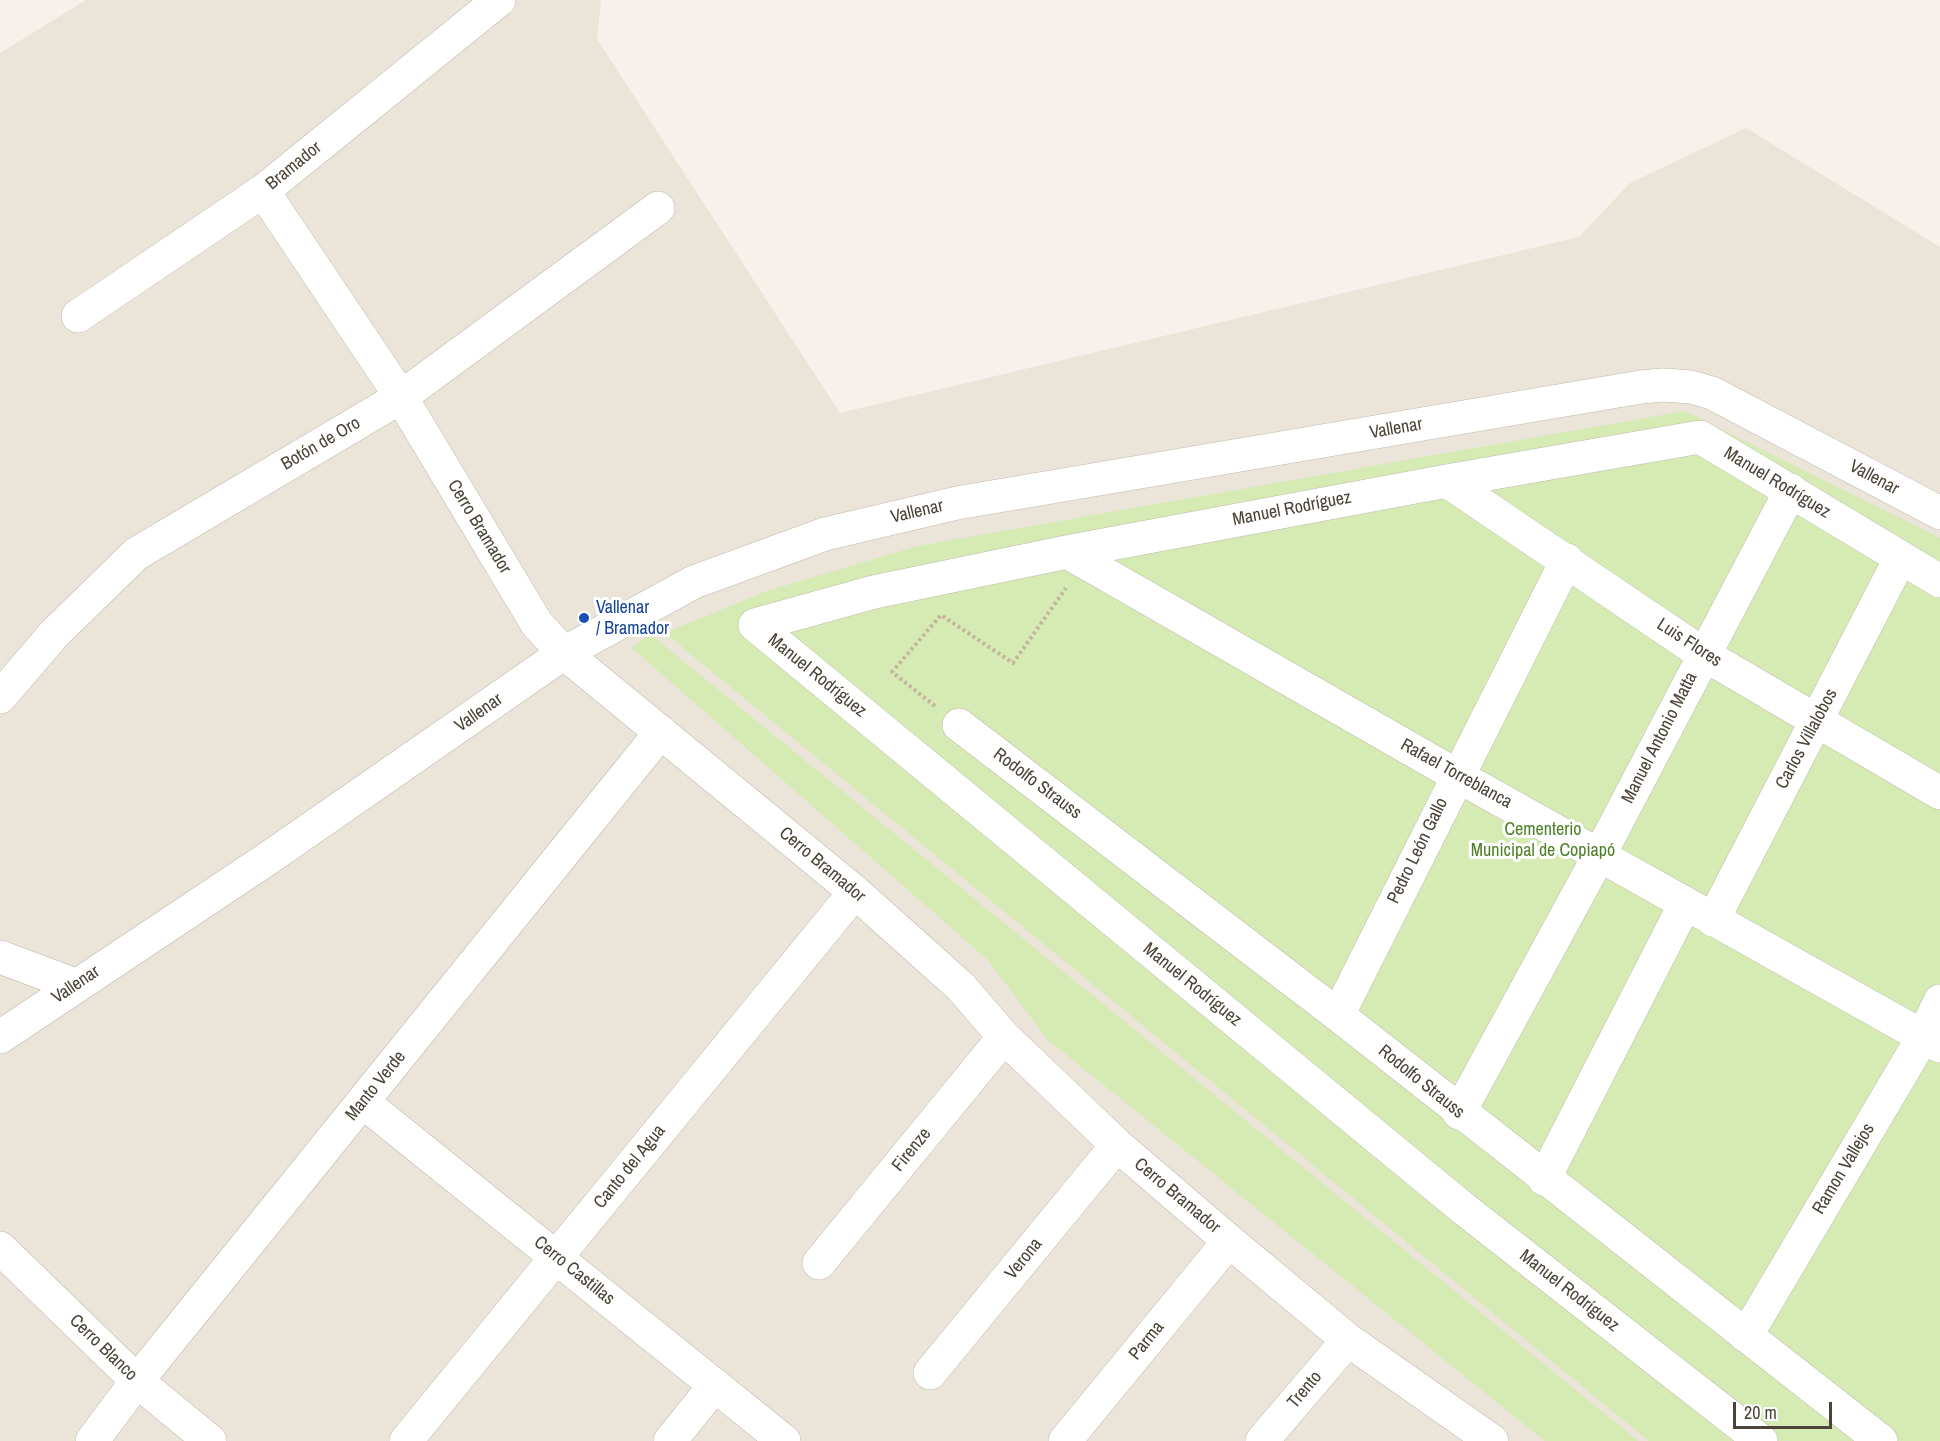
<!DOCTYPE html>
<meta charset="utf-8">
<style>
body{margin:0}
#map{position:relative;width:1940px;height:1441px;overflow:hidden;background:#f6f2eb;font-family:"Archivo Narrow",sans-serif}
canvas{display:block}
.scale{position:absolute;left:1733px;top:1402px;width:99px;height:27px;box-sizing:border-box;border:3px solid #4b4338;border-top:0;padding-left:8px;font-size:18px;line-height:21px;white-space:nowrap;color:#4b4338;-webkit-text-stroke:4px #fff;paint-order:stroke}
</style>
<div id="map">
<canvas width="1940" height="1441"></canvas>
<div class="scale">20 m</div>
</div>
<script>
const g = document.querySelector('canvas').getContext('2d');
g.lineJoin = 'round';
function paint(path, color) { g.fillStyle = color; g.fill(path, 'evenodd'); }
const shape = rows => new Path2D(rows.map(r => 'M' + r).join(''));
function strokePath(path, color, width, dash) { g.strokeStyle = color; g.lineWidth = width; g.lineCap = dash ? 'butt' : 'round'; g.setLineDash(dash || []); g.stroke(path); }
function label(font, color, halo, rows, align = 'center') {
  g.font = font + ' "Archivo Narrow",sans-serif'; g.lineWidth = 6; g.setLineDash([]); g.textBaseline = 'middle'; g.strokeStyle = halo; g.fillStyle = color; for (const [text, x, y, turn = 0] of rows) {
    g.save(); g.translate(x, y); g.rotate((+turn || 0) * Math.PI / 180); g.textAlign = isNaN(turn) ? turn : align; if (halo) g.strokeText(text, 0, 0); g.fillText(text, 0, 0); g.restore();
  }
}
paint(shape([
 [86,0,601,0,597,39,840,413,1579,237,1630,183,1746,128,1940,247,1940,1441,0,1441,0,53]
]), '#eae4d9');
paint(shape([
 [1685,411,1940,538,1940,1441,1649,1441,665,633,767,591,918,546],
 [650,634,1638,1441,1545,1441,1048,1040,988,960,632,648]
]), '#d5ebb3');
const minor = shape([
 [263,191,401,397,537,624,564,653,855,892,961,987,1004,1037,1117,1145,1229,1241,1348,1340,1492,1441],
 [78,316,263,191,499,0],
 [1447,481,1703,654,1940,793],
 [1067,552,1456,775,1940,1046],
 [755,625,1464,1209,1761,1441],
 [755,625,874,592,1067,552,1447,481,1700,437,1940,581],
 [0,697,54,634,136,554,401,397,658,208],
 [959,725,1338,1015,1881,1441],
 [1713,920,1900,559],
 [0,957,75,985],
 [1338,1015,1567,560],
 [0,1037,270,857,564,653,694,582,825,534,957,503,1641,387,1663,385,1691,387,1712,393,1940,513],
 [363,1102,784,1441],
 [1459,1113,1600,854,1791,490],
 [1544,1179,1685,904],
 [0,1248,137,1381,210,1441],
 [819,1263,1004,1037],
 [1746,1336,1923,1037,1940,1001],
 [930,1373,1117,1145],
 [92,1441,137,1381,661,732],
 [406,1441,855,892],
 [670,1441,715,1385],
 [1065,1441,1229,1241],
 [1262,1441,1348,1340]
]);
strokePath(minor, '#c2baad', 34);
strokePath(shape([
 [935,706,892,672,941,615,1013,663,1066,588]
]), '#c5b59e', 4, [3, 3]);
strokePath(minor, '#fff', 33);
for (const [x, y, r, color] of [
 [584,618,6,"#1a4fb4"]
]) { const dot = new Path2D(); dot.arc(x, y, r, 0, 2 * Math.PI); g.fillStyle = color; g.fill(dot); strokePath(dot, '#fff', 2); }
label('18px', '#4b4338', '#fff', [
 ["Bramador",294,166,-39],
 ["Vallenar",1396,429,-10],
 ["Botón de Oro",321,444,-30],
 ["Vallenar",1874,478,28],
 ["Manuel Rodríguez",1777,483,31],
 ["Manuel Rodríguez",1292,509,-11],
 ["Vallenar",917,512,-13],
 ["Cerro Bramador",479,527,59],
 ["Luis Flores",1689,643,33],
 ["Manuel Rodríguez",817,676,39],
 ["Vallenar",479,713,-35],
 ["Manuel Antonio Matta",1660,738,-63],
 ["Carlos Villalobos",1807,739,-62],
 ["Rafael Torreblanca",1456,774,29],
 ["Rodolfo Strauss",1037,784,37],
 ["Pedro León Gallo",1418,851,-64],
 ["Cerro Bramador",822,865,40],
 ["Vallenar",76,985,-34],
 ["Manuel Rodríguez",1192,985,39],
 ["Rodolfo Strauss",1421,1082,39],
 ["Manto Verde",376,1086,-51],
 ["Firenze",912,1150,-51],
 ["Canto del Agua",630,1167,-51],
 ["Ramon Vallejos",1844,1169,-59],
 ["Cerro Bramador",1177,1196,40],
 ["Verona",1024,1259,-51],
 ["Cerro Castillas",574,1271,39],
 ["Manuel Rodríguez",1569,1291,38],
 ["Parma",1147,1341,-51],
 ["Cerro Blanco",103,1348,44],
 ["Trento",1305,1390,-50]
]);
label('18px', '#164399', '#fff', [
 ["Vallenar",596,608],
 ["/ Bramador",596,629]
], 'left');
label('18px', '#4f8028', '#fff', [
 ["Cementerio",1543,830],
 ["Municipal de Copiapó",1543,851]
]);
</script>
